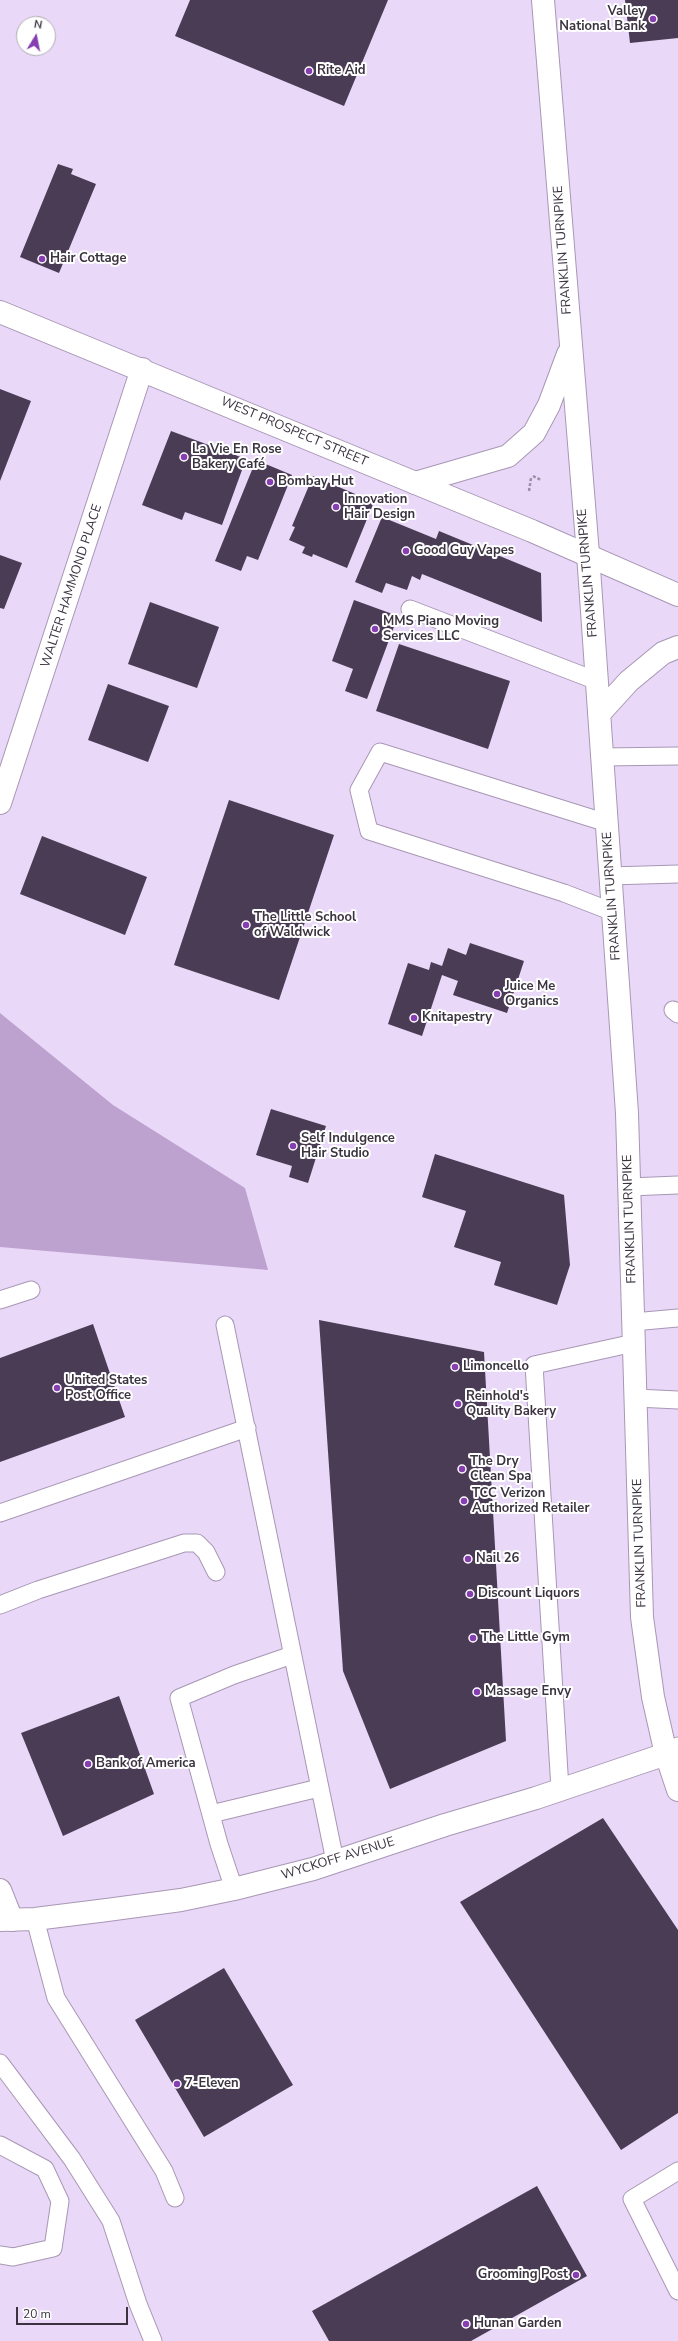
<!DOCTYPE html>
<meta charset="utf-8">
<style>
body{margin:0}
#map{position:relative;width:678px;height:2341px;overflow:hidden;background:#ead8f8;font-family:"Nunito Sans",sans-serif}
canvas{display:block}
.north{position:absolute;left:16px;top:16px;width:40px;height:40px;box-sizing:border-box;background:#fff;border:1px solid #b1aeb3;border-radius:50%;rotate:10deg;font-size:11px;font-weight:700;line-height:16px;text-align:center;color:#3b3440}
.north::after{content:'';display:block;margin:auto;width:14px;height:18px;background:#863eb0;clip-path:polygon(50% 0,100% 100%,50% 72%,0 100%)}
.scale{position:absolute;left:16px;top:2307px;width:112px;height:18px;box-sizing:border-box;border:2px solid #3b3440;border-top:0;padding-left:5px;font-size:12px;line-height:14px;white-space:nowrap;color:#3b3440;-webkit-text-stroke:3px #fff;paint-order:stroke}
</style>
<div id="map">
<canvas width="678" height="2341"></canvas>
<div class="north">N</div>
<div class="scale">20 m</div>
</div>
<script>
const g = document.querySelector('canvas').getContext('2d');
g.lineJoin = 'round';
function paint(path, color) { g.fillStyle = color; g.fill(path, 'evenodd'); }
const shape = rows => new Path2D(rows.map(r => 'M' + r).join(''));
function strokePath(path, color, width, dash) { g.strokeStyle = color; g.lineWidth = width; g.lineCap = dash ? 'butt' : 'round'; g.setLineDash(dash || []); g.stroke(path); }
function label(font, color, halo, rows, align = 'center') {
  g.font = font + ' "Nunito Sans",sans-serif'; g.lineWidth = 4; g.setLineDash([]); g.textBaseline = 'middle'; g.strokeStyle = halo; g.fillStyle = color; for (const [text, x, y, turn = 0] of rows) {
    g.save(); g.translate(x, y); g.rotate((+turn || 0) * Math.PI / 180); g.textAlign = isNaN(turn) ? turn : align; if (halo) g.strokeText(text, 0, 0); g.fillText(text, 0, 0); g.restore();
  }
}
paint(shape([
 [0,1013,113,1105,245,1188,268,1270,0,1247]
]), '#bda2d0');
paint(shape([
 [190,0,388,0,344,106,175,36],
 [625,0,678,0,678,38,630,43],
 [58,164,73,169,71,174,96,184,59,273,20,257],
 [0,389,31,401,0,481],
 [171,431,246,459,222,525,185,512,182,520,142,505],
 [256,460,292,475,258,560,247,556,241,571,215,561],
 [313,476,374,502,347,568,313,554,312,557,302,553,305,547,289,540,295,527,292,526],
 [382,517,436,539,439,531,541,573,542,622,422,574,420,580,412,576,407,590,386,583,382,593,355,582],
 [0,555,22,563,4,609,0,608],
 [354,600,398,616,367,699,345,691,353,669,332,661],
 [150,602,219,627,197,688,128,664],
 [399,644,510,681,488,749,376,711],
 [108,684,169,706,148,762,88,740],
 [229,800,334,835,279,1000,174,965],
 [42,836,147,877,125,935,20,894],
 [470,943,524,961,507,1013,453,995,458,981,442,975,422,1036,388,1024,408,963,429,970,431,962,442,966,448,948,466,955],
 [271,1109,326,1126,308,1183,289,1177,292,1166,256,1155],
 [435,1154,564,1195,570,1265,557,1305,494,1285,501,1262,454,1247,466,1211,422,1197],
 [319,1320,484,1352,506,1741,390,1789,343,1671],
 [93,1324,125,1417,0,1462,0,1358],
 [119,1696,154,1794,63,1836,21,1733],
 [603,1818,678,1930,678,2113,621,2150,460,1902],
 [224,1968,293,2085,204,2137,135,2020],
 [537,2186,587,2276,471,2341,329,2341,312,2311]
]), '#4b3c56');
const service = shape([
 [410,609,597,681],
 [602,757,678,756],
 [607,823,380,752,359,790,369,831,564,893,613,912],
 [610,876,678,874],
 [673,1010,678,1014],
 [629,1187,678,1185],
 [0,1300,31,1290],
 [633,1322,678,1318],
 [225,1325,335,1861],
 [636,1398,678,1400],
 [0,1513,247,1428],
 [0,1605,38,1590,184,1543,197,1543,206,1552,216,1572],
 [666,1754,678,1746],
 [560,1789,534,1365,634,1343],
 [211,1814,319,1788],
 [234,1889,219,1844,179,1698,234,1675,292,1655],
 [35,1919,56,1998,164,2171,175,2198],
 [0,2063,72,2159,111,2221,138,2304,153,2341],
 [0,2145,45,2169,60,2201,53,2248,13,2257,0,2255],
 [678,2171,632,2199,678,2291]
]);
const minor = shape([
 [0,803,142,369],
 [0,1890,12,1920]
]);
const tertiary = shape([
 [0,312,532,531,678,595]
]);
const primary = shape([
 [543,0,588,554,627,1113,642,1617,653,1697,666,1754,678,1790],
 [415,483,508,456,534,433,549,405,568,354],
 [599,714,629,681,663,653,678,647],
 [0,1920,35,1919,107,1910,181,1900,234,1889,313,1869,445,1825,536,1798,666,1754]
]);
strokePath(service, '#a897b4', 19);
strokePath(minor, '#a897b4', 24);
strokePath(tertiary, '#a897b4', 24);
strokePath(primary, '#a897b4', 24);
strokePath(shape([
 [533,476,541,480],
 [529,491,531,478]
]), '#9b8ea5', 2.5, [3, 2]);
strokePath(service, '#fff', 17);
strokePath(minor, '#fff', 22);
strokePath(tertiary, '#fff', 22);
strokePath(primary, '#fff', 22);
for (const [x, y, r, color] of [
 [653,19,4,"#863eb0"],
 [309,71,4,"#863eb0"],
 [42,259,4,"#863eb0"],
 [184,457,4,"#863eb0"],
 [270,482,4,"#863eb0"],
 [336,507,4,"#863eb0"],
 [406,551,4,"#863eb0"],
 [375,629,4,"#863eb0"],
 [246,925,4,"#863eb0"],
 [497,994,4,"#863eb0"],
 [414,1018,4,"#863eb0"],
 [293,1146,4,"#863eb0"],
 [455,1367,4,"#863eb0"],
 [57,1388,4,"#863eb0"],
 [458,1404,4,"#863eb0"],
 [462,1469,4,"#863eb0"],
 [464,1501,4,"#863eb0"],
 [468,1559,4,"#863eb0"],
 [470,1594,4,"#863eb0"],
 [473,1638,4,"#863eb0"],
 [477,1692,4,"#863eb0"],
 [88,1764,4,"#863eb0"],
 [177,2084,4,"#863eb0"],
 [576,2275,4,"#863eb0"],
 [466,2324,4,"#863eb0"]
]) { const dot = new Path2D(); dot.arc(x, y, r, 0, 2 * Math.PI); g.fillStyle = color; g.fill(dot); strokePath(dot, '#fff', 1.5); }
label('bold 13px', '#3b3440', '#fff', [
 ["Valley",645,12,"right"],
 ["National Bank",645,27,"right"],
 ["Rite Aid",317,71],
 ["Hair Cottage",50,259],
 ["La Vie En Rose",192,450],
 ["Bakery Café",192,465],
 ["Bombay Hut",278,482],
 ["Innovation",344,500],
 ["Hair Design",344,515],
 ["Good Guy Vapes",414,551],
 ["MMS Piano Moving",383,622],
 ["Services LLC",383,637],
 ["The Little School",254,918],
 ["of Waldwick",254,933],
 ["Juice Me",505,987],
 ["Organics",505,1002],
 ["Knitapestry",422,1018],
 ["Self Indulgence",301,1139],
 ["Hair Studio",301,1154],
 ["Limoncello",463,1367],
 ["United States",65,1381],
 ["Post Office",65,1396],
 ["Reinhold's",466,1397],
 ["Quality Bakery",466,1412],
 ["The Dry",470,1462],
 ["Clean Spa",470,1477],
 ["TCC Verizon",472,1494],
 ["Authorized Retailer",472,1509],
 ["Nail 26",476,1559],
 ["Discount Liquors",478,1594],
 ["The Little Gym",481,1638],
 ["Massage Envy",485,1692],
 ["Bank of America",96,1764],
 ["7-Eleven",185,2084],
 ["Grooming Post",568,2275,"right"],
 ["Hunan Garden",474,2324]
], 'left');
label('13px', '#3b3440', '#fff', [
 ["FRANKLIN TURNPIKE",563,250,-94],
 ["WEST PROSPECT STREET",294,432,23],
 ["FRANKLIN TURNPIKE",588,573,-95],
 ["WALTER HAMMOND PLACE",72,586,-72],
 ["FRANKLIN TURNPIKE",612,896,-94],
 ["FRANKLIN TURNPIKE",630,1219,-92],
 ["FRANKLIN TURNPIKE",640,1543,-92],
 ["WYCKOFF AVENUE",338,1859,-17]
]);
</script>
